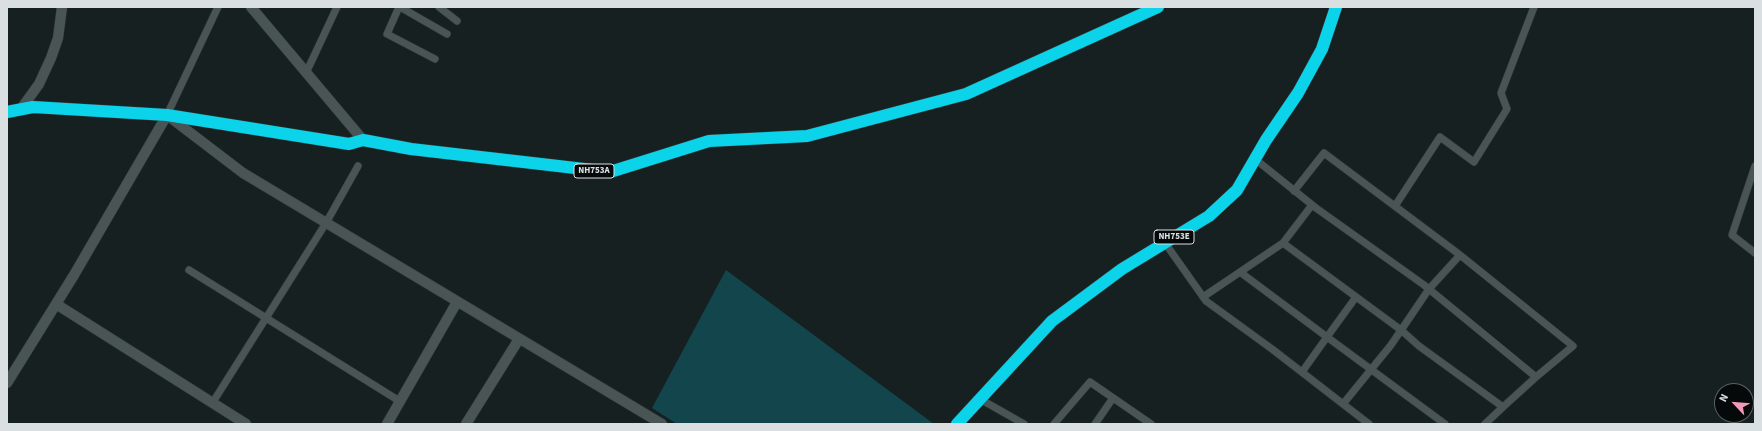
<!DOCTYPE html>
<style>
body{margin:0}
#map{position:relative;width:1762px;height:431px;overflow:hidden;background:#162021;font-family:"Source Sans 3",sans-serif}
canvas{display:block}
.frame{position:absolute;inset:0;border:8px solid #dae0e1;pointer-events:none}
.north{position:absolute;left:1714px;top:383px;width:40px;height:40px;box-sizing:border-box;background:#060909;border:1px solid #5b5f5f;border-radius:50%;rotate:296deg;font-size:11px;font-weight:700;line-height:16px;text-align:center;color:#dae0e1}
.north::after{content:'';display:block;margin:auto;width:14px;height:18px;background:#f09ab7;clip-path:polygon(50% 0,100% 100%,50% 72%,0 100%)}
</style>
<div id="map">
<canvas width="1762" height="431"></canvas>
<div class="frame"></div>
<div class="north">N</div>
</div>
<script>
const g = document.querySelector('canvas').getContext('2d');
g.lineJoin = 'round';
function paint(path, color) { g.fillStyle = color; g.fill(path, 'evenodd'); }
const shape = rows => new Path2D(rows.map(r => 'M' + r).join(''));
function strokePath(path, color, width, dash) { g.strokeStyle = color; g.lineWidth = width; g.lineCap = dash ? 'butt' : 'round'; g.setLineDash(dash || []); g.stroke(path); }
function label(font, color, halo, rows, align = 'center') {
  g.font = font + ' "Source Sans 3",sans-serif'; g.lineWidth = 4; g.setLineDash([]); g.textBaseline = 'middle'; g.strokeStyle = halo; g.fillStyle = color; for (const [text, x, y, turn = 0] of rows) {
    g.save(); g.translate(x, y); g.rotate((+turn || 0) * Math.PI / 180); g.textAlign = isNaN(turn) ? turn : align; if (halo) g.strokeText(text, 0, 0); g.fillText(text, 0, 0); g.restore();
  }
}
paint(shape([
 [726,270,934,424,677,424,652,408]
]), '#12454c');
const street = shape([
 [399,7,387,34,435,59],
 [400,7,447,34],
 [439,7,457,21],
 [306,73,337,7],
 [167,115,218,7],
 [1255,159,1316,208,1424,285,1536,377,1573,346,1460,255,1324,153,1294,191],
 [1755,166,1732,235,1755,253],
 [1395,206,1440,137,1474,162,1507,109,1501,93,1534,7],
 [1165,243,1206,301,1272,349,1343,404,1391,345,1429,289,1460,255],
 [1283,243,1401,330,1419,346,1503,407,1536,377],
 [189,270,401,402],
 [1240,272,1327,337,1302,372],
 [1203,297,1283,243,1312,205],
 [1356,297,1327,337,1445,424],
 [980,399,1024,424],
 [213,402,326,223,358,166],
 [1343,404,1369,424],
 [1054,424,1090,382,1151,424],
 [1095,424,1113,398],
 [1485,424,1503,407]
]);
const secondary = shape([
 [251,7,363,140],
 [21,109,39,84,51,58,58,38,62,7],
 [56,304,246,424],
 [7,383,74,275,167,115,243,173,662,424],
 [387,424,457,302],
 [466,424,519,339]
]);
const highway = shape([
 [7,112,33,107,167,115,349,144,363,140,411,149,610,172,709,141,807,136,966,94,1158,7],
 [957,424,1052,321,1122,269,1209,216,1237,190,1266,140,1298,93,1322,49,1336,7]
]);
strokePath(street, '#32393a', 8);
strokePath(secondary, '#32393a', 11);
strokePath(highway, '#32393a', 13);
strokePath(street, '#495455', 7);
strokePath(secondary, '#495455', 10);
strokePath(highway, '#0bd3e9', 12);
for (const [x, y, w] of [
 [594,171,40],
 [1174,237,40]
]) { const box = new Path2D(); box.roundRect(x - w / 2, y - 7, w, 14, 3); g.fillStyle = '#060909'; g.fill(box); strokePath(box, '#dae0e1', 1); }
label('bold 9px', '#dae0e1', null, [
 ["NH753A",594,171],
 ["NH753E",1174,237]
]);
</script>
